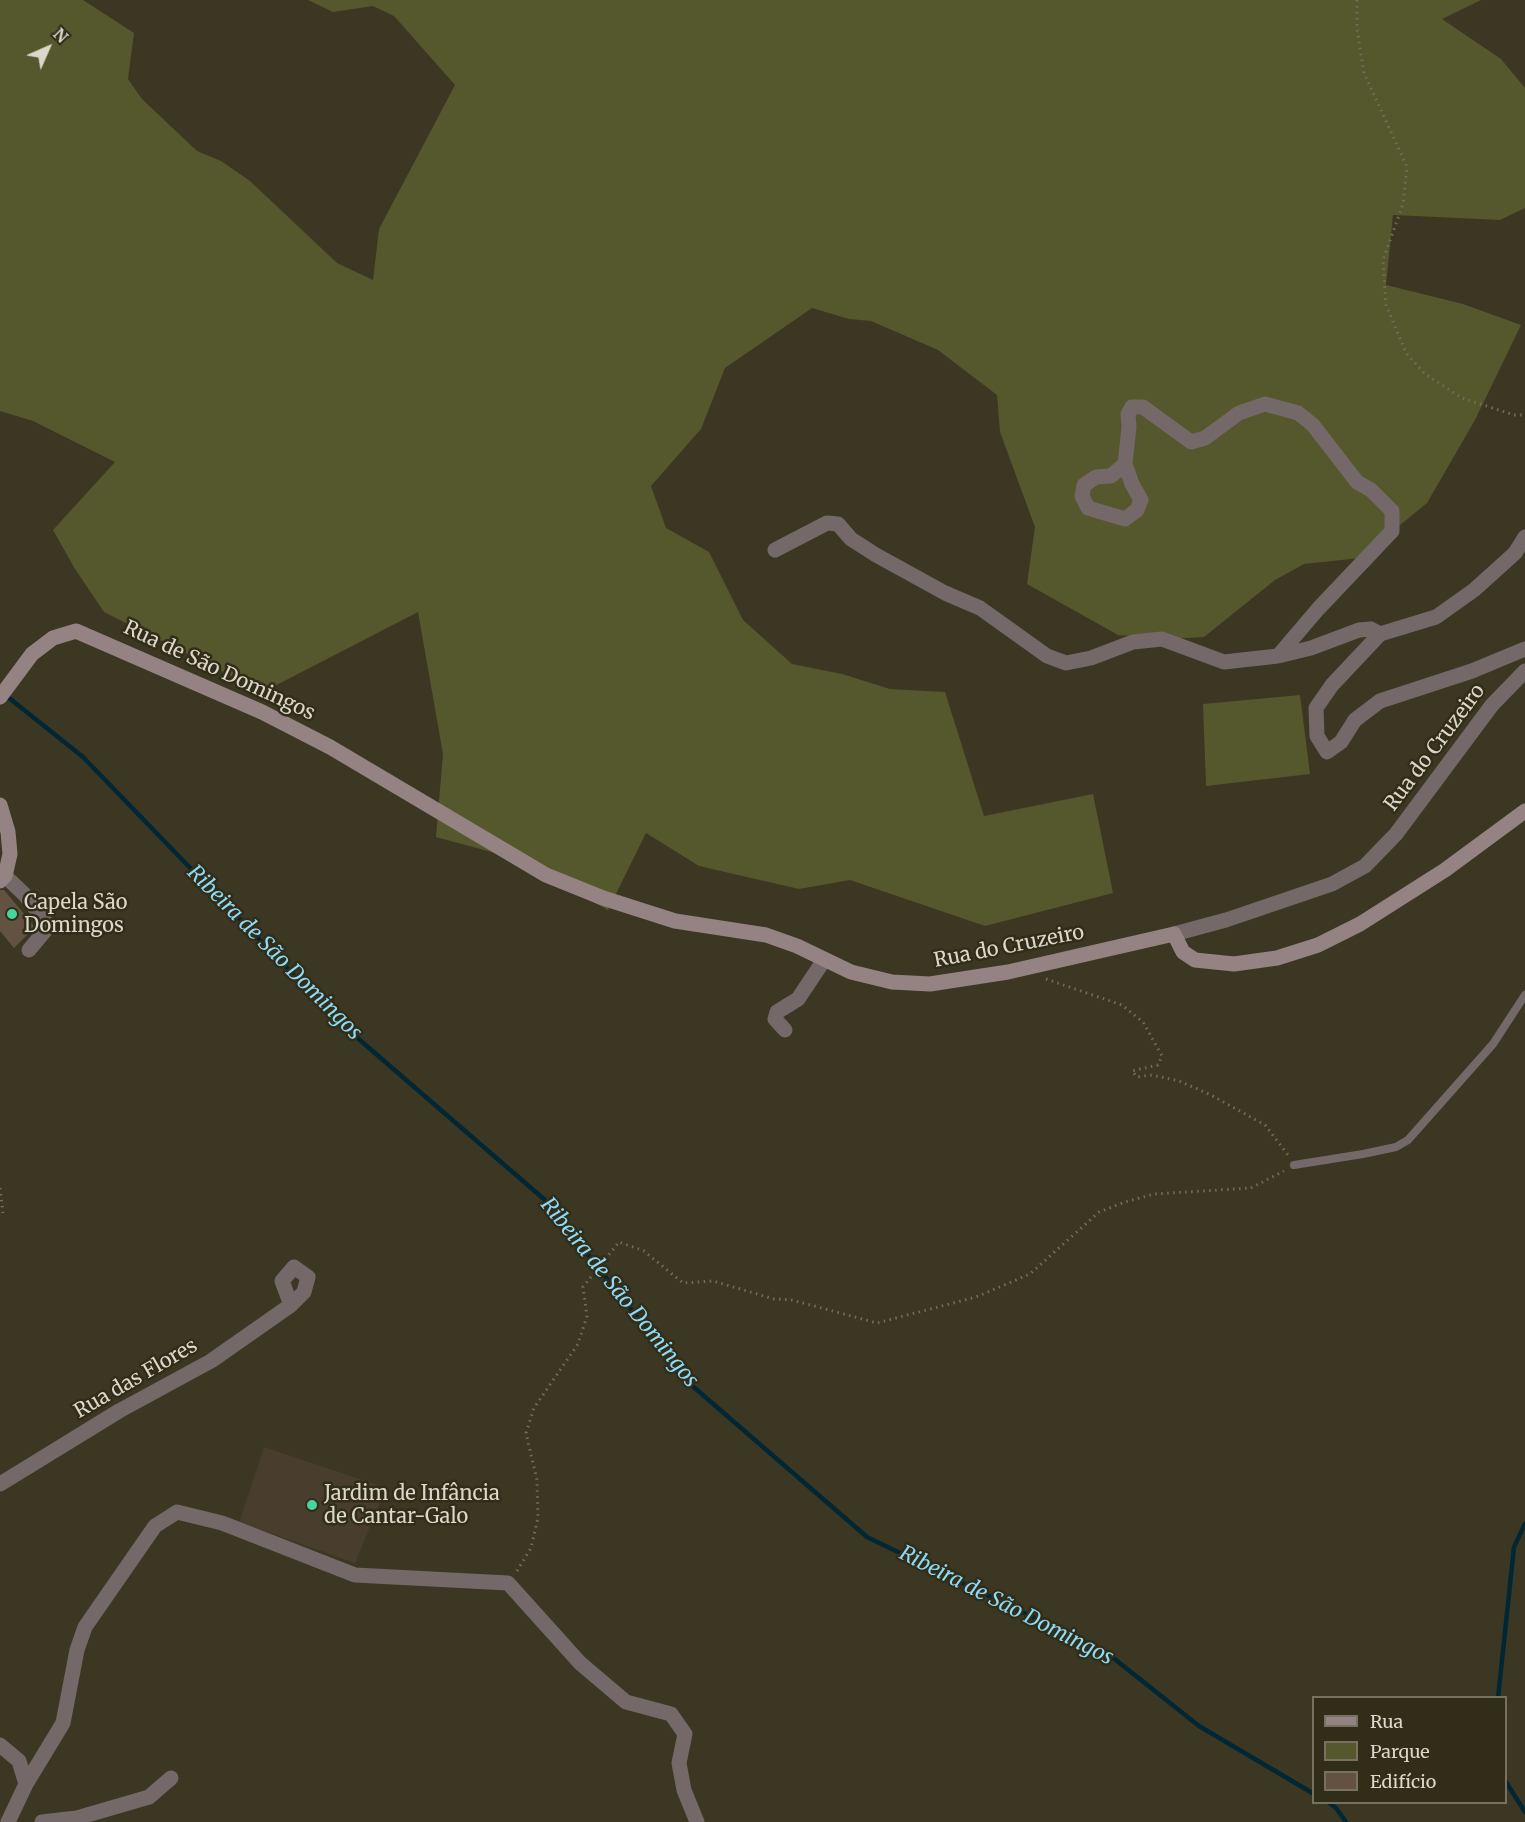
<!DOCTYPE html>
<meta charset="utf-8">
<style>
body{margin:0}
#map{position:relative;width:1525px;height:1822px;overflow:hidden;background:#3c3723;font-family:Merriweather,serif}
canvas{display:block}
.legend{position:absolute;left:1312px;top:1696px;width:195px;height:108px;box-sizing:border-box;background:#322d19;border:2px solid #767160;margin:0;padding:8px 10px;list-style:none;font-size:18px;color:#dbd8cb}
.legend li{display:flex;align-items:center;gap:12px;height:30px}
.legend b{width:30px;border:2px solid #767160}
.north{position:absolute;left:18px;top:18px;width:60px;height:60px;-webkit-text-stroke:4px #322d19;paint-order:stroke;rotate:45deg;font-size:16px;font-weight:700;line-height:24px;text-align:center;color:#dbd8cb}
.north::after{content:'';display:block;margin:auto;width:21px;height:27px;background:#dbd8cb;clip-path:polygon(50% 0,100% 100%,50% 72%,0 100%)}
</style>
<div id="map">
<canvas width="1525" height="1822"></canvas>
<ul class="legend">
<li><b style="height:8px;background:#958384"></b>Rua</li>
<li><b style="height:16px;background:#55572c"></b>Parque</li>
<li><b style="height:16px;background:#635242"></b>Edifício</li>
</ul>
<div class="north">N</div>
</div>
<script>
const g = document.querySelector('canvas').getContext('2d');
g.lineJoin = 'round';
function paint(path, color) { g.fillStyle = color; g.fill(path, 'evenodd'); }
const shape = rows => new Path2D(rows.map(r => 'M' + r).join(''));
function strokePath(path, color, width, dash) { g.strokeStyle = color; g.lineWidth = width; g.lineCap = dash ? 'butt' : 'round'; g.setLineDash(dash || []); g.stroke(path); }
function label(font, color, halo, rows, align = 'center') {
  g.font = font + ' Merriweather,serif'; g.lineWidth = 5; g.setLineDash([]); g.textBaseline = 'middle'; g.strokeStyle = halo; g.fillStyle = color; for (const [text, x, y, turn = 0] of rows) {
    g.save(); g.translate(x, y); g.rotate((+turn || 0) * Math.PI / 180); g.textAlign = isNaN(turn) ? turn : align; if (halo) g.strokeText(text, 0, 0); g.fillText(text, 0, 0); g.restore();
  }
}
paint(shape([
 [264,1447,386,1488,355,1563,239,1522]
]), '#493d2e');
paint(shape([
 [0,0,83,0,134,33,128,79,142,99,197,151,221,161,250,181,337,263,373,280,379,229,455,85,394,16,373,6,333,12,308,0,1481,0,1442,19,1501,59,1525,88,1525,208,1500,220,1393,215,1386,285,1463,304,1521,325,1475,420,1427,503,1360,558,1304,564,1275,580,1204,637,1169,639,1118,635,1027,584,1035,527,1000,432,997,395,938,350,871,321,849,319,812,308,725,368,701,429,651,486,666,528,709,552,743,620,792,664,842,674,890,689,945,692,984,816,1093,794,1113,893,985,926,850,880,799,889,699,866,646,833,608,910,506,856,436,837,443,754,418,612,263,692,104,612,75,569,53,530,115,462,33,421,0,411],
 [1300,695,1310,774,1206,786,1203,704]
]), '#55572c');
strokePath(shape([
 [4,694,83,757,339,1022,545,1200,689,1383,867,1537,1107,1653,1199,1726,1314,1794],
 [1498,1698,1514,1547,1525,1524],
 [1506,1782,1525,1812],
 [1328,1802,1336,1808,1346,1822]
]), '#002733', 4.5);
paint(shape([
 [0,890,4,890,35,927,14,948,0,931]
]), '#635242');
strokePath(shape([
 [1357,0,1357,29,1364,73,1407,167,1403,204,1383,260,1386,305,1406,353,1425,374,1462,398,1514,415,1525,415],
 [1046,979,1122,1005,1143,1022,1162,1056,1158,1065,1132,1071,1137,1077,1152,1075,1179,1081,1209,1094,1265,1125,1288,1155],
 [0,1188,3,1213],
 [517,1571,531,1548,538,1518,537,1480,526,1433,534,1408,578,1344,587,1316,583,1287,619,1242,644,1251,683,1283,713,1281,774,1299,792,1300,877,1323,976,1297,1030,1274,1099,1212,1125,1202,1154,1194,1251,1188,1284,1171]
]), '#726e5c', 3, [1.5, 4.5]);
strokePath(shape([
 [1294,1165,1363,1154,1396,1147,1408,1140,1493,1044,1525,995]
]), '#746869', 8);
strokePath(shape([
 [1125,464,1111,476,1096,477,1084,485,1082,496,1088,508,1125,519,1137,510,1141,500,1132,484,1125,464,1129,427,1128,414,1132,407,1143,407,1191,442,1205,438,1239,413,1265,404,1298,413,1313,425,1357,482,1371,490,1392,511,1392,531,1318,609,1278,656],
 [775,550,827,523,838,524,851,539,876,555,945,593,980,608,1047,656,1066,663,1091,658,1133,642,1162,639,1224,662,1278,656,1311,648,1359,630,1371,629,1380,634,1332,685,1316,708,1317,736,1327,752,1341,742,1355,720,1380,701,1472,671,1525,649],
 [1380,634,1436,617,1474,590,1515,553,1525,537],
 [5,876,24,894,49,926,29,950],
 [1174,934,1226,920,1332,884,1365,866,1396,834,1492,705,1525,671],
 [785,1030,775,1019,777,1012,798,999,824,960],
 [0,1484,119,1411,211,1361,291,1305,304,1292,308,1277,294,1267,282,1281,291,1305],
 [0,1745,19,1761,26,1784,8,1822],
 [26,1784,63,1723,77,1650,85,1627,155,1526,177,1512,222,1523,355,1575,508,1583,580,1663,626,1702,671,1714,685,1734,679,1763,684,1790,697,1822],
 [42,1822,77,1818,149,1797,171,1778]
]), '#746869', 15);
strokePath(shape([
 [0,697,32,654,53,638,76,631,262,712,330,747,546,875,603,898,675,921,766,935,797,946,851,972,892,982,930,984,1008,972,1174,934,1183,952,1195,960,1234,964,1277,958,1318,945,1360,924,1445,870,1525,811],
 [0,805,8,832,10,854,5,876,0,881]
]), '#958384', 15);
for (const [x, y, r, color] of [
 [12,914,6,"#48d49d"],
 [312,1505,6,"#48d49d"]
]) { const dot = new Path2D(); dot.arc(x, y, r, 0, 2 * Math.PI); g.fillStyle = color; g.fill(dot); strokePath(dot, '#322d19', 2); }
label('20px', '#dbd8cb', '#322d19', [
 ["Rua de São Domingos",219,671,25],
 ["Rua do Cruzeiro",1435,748,-53],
 ["Rua do Cruzeiro",1009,947,-11],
 ["Rua das Flores",136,1379,-30]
]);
label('20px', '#dbd8cb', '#322d19', [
 ["Capela São",24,903],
 ["Domingos",24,926],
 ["Jardim de Infância",324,1494],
 ["de Cantar-Galo",324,1517]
], 'left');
label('italic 21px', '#8cdbf8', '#322d19', [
 ["Ribeira de São Domingos",274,953,45],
 ["Ribeira de São Domingos",619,1293,51],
 ["Ribeira de São Domingos",1006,1606,27]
]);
</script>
